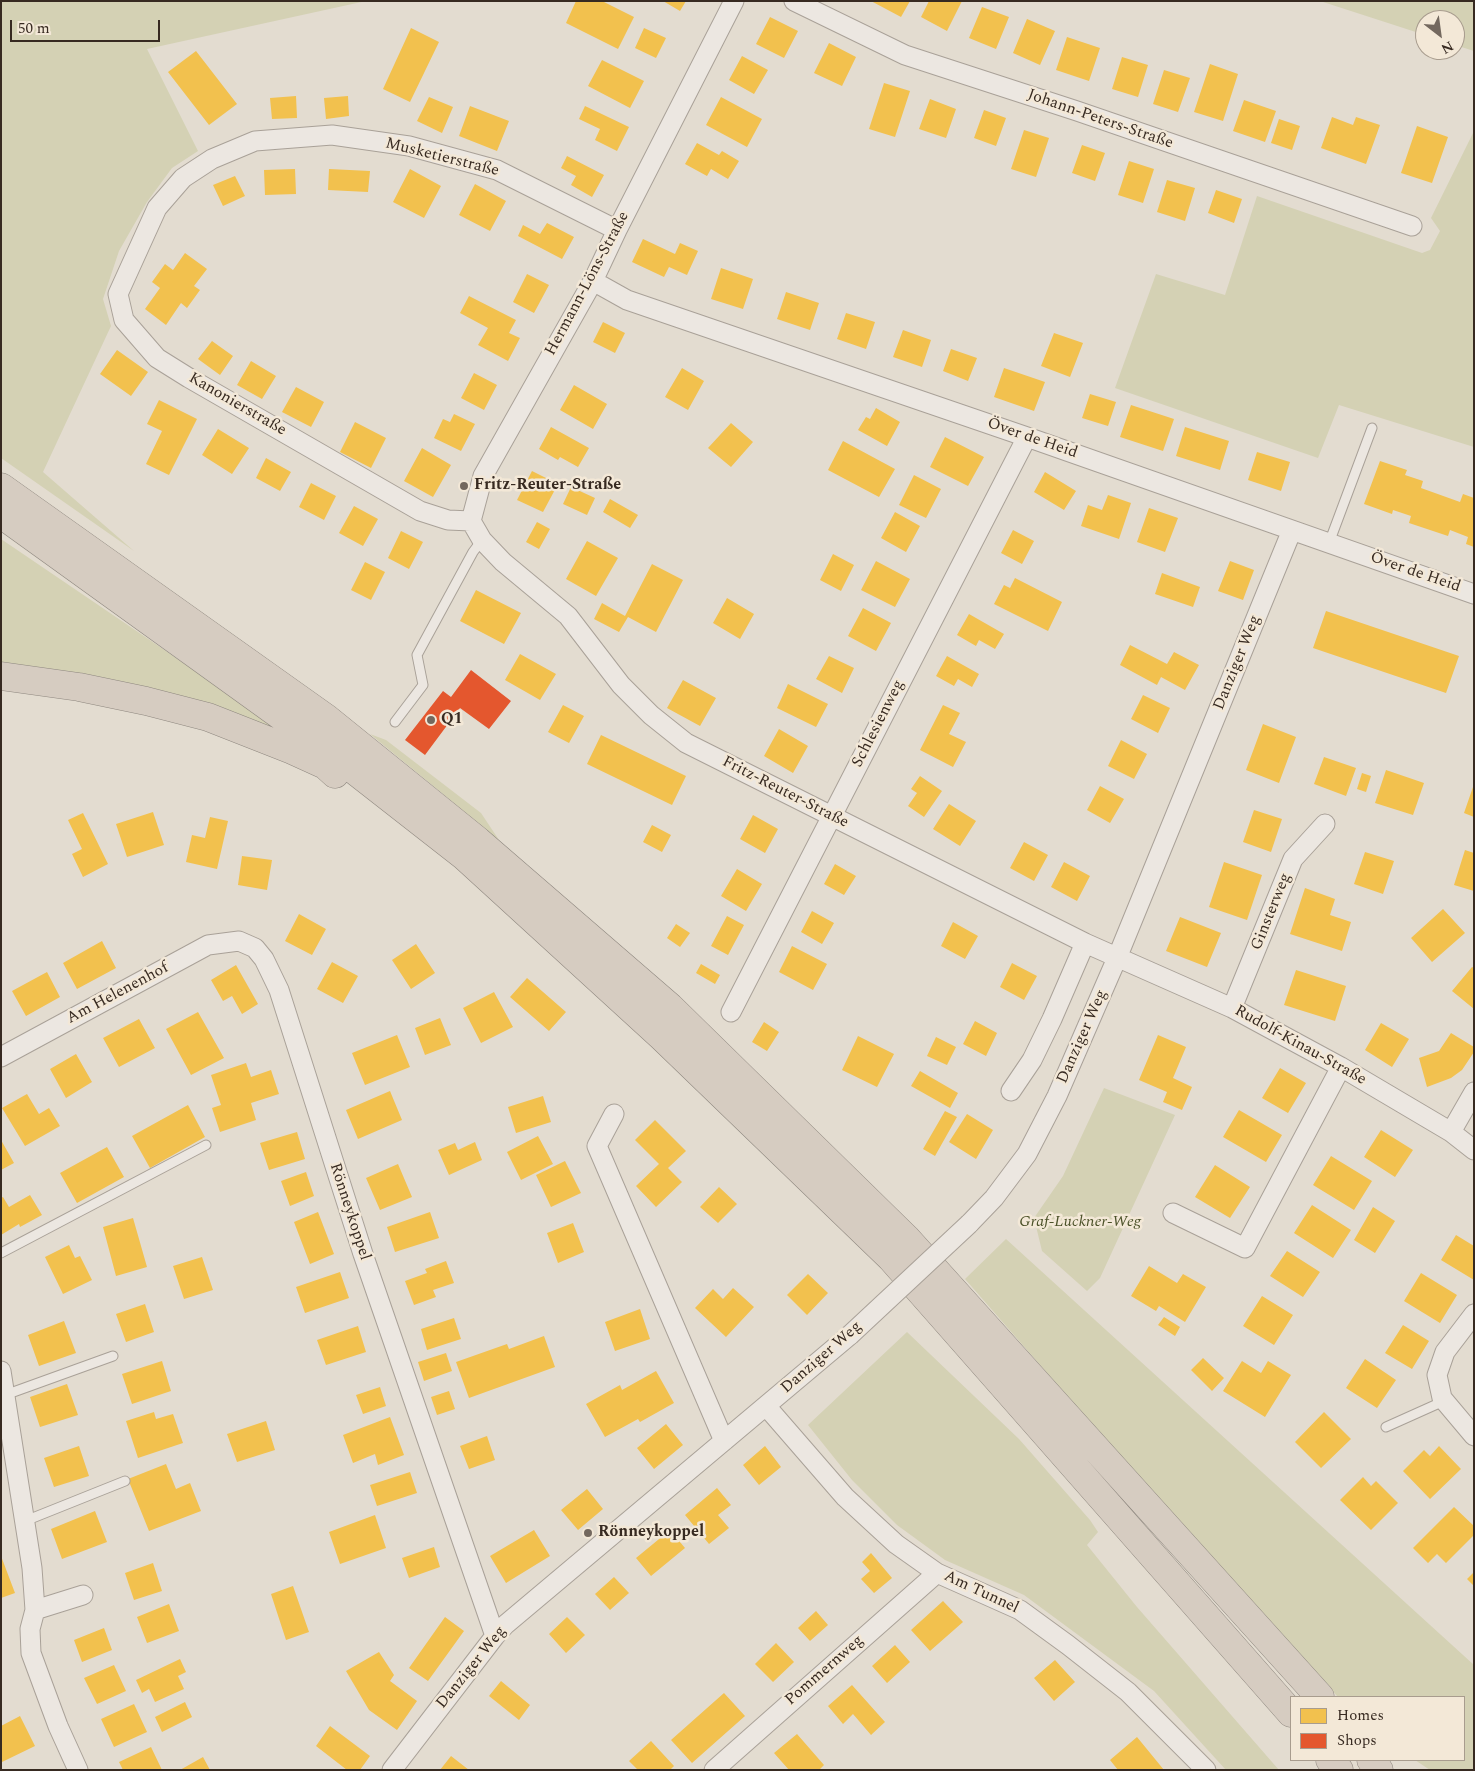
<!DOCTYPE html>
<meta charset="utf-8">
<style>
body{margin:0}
#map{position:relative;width:1475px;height:1771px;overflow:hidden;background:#e3dcd0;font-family:Spectral,serif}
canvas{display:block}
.frame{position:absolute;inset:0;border:2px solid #372a21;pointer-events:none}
.legend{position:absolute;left:1290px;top:1696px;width:175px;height:65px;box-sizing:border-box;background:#f3e8d7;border:1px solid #a89c8e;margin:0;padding:6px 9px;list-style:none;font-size:15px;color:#372a21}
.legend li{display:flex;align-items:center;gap:10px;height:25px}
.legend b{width:25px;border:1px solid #a89c8e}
.north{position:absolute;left:1415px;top:10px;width:50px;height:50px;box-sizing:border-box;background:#f3e8d7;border:1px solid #a89c8e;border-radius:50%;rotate:150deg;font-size:14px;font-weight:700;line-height:20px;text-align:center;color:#372a21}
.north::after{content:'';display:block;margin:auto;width:18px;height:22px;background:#73685e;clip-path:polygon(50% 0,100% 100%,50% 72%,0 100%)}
.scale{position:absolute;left:10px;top:20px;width:150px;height:22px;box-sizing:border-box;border:2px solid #372a21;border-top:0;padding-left:6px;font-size:15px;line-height:18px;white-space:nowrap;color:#372a21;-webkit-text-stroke:4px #f3e8d7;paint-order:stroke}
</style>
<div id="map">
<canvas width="1475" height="1771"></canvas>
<div class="frame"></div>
<ul class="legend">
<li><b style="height:14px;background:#f2c14e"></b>Homes</li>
<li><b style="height:14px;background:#e4572e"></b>Shops</li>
</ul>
<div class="north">N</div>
<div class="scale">50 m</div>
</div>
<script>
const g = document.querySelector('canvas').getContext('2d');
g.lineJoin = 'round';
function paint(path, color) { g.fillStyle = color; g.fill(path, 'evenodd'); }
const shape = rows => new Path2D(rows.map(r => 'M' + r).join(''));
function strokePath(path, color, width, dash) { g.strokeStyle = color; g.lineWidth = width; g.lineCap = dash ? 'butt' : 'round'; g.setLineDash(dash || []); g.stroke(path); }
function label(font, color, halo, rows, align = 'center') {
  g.font = font + ' Spectral,serif'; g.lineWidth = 5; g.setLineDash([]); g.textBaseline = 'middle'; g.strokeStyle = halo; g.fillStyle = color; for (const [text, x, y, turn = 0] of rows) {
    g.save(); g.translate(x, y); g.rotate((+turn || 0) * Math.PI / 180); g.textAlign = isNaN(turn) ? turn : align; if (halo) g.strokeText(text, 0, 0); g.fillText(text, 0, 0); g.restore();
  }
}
paint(shape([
 [1,1,366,1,147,49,198,151,172,168,147,202,119,251,103,299,111,326,43,472,134,551,1,458],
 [1320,1,1474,1,1474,51,1455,45,1455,20,1425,20,1425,35],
 [1474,131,1474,447,1339,405,1318,458,1115,388,1156,274,1225,295,1257,196,1422,253,1430,250,1440,231,1431,218],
 [1,539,166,651,297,742,1,668],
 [370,734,386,740,481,813,499,840],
 [1104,1088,1175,1115,1100,1278,1087,1291,1042,1251,1034,1218,1063,1176],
 [1006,1239,1474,1665,1474,1770,1430,1770,1415,1760,1464,1760,1464,1697,1338,1697,1172,1516,965,1279],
 [907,1332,1019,1439,1090,1520,1098,1532,1087,1545,1137,1607,1279,1770,1226,1770,1154,1691,1024,1595,945,1560,897,1525,852,1480,808,1425]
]), '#d4d1b4');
paint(shape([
 [576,1,602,1,634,17,618,49,566,23],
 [663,1,686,1,680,11],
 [871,1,910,1,901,17],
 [929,1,962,1,947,31,921,17],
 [982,7,1009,17,996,49,969,38],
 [770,17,798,31,784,58,756,44],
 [1027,19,1055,31,1040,65,1013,53],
 [411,28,439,42,410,102,383,89],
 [644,28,666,38,656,58,635,48],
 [1067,37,1100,48,1089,81,1056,70],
 [829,43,856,57,842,86,814,73],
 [196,51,237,104,209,125,168,72],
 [742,56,768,70,754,94,729,80],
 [1122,57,1148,65,1138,97,1112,89],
 [602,60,644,81,630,108,588,86],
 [1210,64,1238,74,1223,121,1194,112],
 [1164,70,1190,78,1178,112,1153,104],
 [884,83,910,91,895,137,869,129],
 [296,96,297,118,272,119,270,98],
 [348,96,349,116,326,119,324,98],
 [429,97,453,107,442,133,417,121],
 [721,97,762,119,747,147,706,125],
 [930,99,956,109,946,138,919,129],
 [1244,100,1276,111,1265,142,1233,131],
 [470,106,509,121,497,151,459,136],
 [585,106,629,127,617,151,595,140,600,129,579,119],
 [984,110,1006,118,996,146,974,138],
 [1332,117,1353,125,1356,117,1380,125,1366,164,1321,148],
 [1279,119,1300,126,1292,150,1271,143],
 [1417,126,1448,137,1432,183,1401,173],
 [1024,130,1049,138,1036,177,1011,169],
 [697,143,719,155,722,151,739,161,728,179,711,169,707,176,685,164],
 [1082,145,1105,153,1095,181,1072,173],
 [567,156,604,175,592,197,571,185,576,176,561,168],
 [1129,161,1154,169,1143,203,1118,195],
 [295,169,296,194,265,195,264,170],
 [329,169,370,171,368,192,328,190],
 [410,169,441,186,424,218,393,202],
 [235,176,245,196,223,206,213,185],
 [1167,180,1195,188,1185,221,1157,212],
 [475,184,506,201,490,231,459,215],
 [1216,190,1242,199,1234,223,1208,213],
 [547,223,574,237,562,259,518,236,523,225,540,234],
 [643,239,675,254,680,243,698,251,687,275,669,267,664,277,632,262],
 [185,253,207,269,194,286,200,290,187,308,181,303,166,325,145,309,160,288,152,282,165,264,173,270],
 [721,268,753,279,743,309,711,299],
 [527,274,549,285,534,313,513,302],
 [786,292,819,303,810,330,777,319],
 [469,296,516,320,509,333,520,338,508,361,478,345,488,328,460,313],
 [846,313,875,322,866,349,837,339],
 [603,322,625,333,615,353,593,342],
 [903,330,931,340,922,367,893,357],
 [1054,333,1083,343,1070,377,1041,366],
 [212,341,233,356,220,375,198,359],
 [951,349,977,358,968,381,943,371],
 [117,350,148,372,131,396,100,374],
 [251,361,276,376,262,399,237,385],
 [682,368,704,381,688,410,665,397],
 [1004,368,1045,382,1034,411,994,397],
 [474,373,497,385,484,410,461,398],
 [574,385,607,404,593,429,560,410],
 [296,387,324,402,311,427,282,412],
 [1090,394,1116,402,1108,426,1082,418],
 [159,400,197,419,169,475,146,464,162,431,147,424],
 [1131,405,1174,419,1163,451,1120,437],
 [876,408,900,422,887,446,858,430,866,417,870,419],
 [454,414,475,424,461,451,434,438,443,419,450,422],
 [355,422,386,438,371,468,340,452],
 [731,423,753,442,731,467,708,448],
 [551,427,589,448,578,467,560,457,558,460,539,449],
 [1185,427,1229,441,1220,470,1176,456],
 [218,429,249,448,232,474,202,455],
 [945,437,984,457,968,486,930,467],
 [843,441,895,469,879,497,828,470],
 [422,448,451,465,433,497,404,481],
 [1257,452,1290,462,1281,491,1248,480],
 [266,458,291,472,280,491,256,478],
 [1380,461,1407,470,1405,475,1423,481,1421,488,1460,502,1463,494,1474,498,1474,547,1466,544,1468,537,1450,530,1448,536,1409,523,1411,516,1393,510,1392,514,1364,504],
 [532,471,558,484,543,512,517,500],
 [1045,472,1076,491,1064,510,1034,492],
 [914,475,941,489,926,518,899,505],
 [311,483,336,496,324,520,299,507],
 [571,487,595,498,587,515,563,504],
 [1108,495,1131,503,1119,539,1081,526,1088,505,1102,510],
 [610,499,638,515,630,528,603,512],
 [354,506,378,519,363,546,339,533],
 [1149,508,1178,518,1165,552,1137,542],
 [895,512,920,526,906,552,881,538],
 [537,522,550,529,539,549,526,542],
 [1013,530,1034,541,1022,564,1001,553],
 [401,531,423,542,409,569,388,558],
 [587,541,618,558,596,596,566,579],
 [833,554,854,565,841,591,820,580],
 [876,561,910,579,895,607,861,590],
 [1230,561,1254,570,1243,600,1218,591],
 [365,562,385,572,371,600,351,590],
 [652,564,683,580,656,632,628,617,619,632,594,619,602,603,625,616],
 [1162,573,1200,587,1193,607,1155,594],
 [1015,578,1062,602,1048,631,994,604,1004,585,1010,588],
 [476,590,521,613,504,644,460,621],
 [727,598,754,614,740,639,713,623],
 [863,608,891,623,876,651,848,636],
 [1326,611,1459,656,1446,693,1313,648],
 [969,614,1004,634,995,649,979,640,976,646,957,635],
 [1130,645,1167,664,1174,652,1199,665,1185,690,1161,677,1157,685,1120,665],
 [520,654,556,674,540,700,505,680],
 [829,656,854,668,842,693,816,679],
 [947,656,979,674,972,687,958,679,954,686,936,676],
 [683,680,716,698,700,726,667,708],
 [788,684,828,704,816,727,777,708],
 [1143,695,1170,708,1158,733,1131,719],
 [563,705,584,716,569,743,548,732],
 [943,705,960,713,949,734,966,742,953,767,920,750],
 [1263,724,1296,737,1279,783,1246,770],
 [779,729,808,746,793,773,764,756],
 [601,735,686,776,672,805,587,764],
 [1121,740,1147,754,1134,779,1108,766],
 [1324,757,1356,768,1346,796,1314,784],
 [1386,770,1424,783,1413,815,1375,803],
 [1362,773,1371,776,1366,792,1357,789],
 [920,776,942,791,924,817,908,806,917,793,911,789],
 [1100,786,1124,799,1110,823,1087,810],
 [1473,787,1474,787,1474,817,1464,813],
 [949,804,976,821,960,846,933,829],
 [1254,810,1282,819,1271,852,1243,842],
 [153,812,164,845,127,857,116,824],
 [83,813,108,864,83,877,72,854,82,849,68,820],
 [753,815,778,829,765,853,740,839],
 [210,817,228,821,217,869,186,862,192,835,205,838],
 [652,825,671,835,662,852,643,842],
 [1024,842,1048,855,1034,881,1010,868],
 [1465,850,1474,853,1474,891,1454,885],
 [1365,852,1394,861,1383,894,1354,884],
 [242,856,272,860,267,890,238,885],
 [1064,862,1090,876,1077,901,1051,887],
 [1224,862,1262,875,1247,920,1209,907],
 [835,864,856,876,844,895,824,884],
 [737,869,762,884,746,911,721,896],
 [1305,888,1335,899,1330,915,1351,922,1342,951,1290,934],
 [1443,909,1465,933,1432,962,1411,938],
 [812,911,834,923,822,944,801,932],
 [299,914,326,929,312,955,285,941],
 [727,916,744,925,728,955,711,946],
 [1180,917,1221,933,1207,967,1166,951],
 [953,922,978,936,965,959,941,946],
 [676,924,690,933,680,947,667,938],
 [102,941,116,968,77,989,63,963],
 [416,944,435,973,411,989,392,960],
 [792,946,827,964,813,990,779,972],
 [332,962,358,976,343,1003,317,989],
 [1012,963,1037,976,1024,1000,1000,987],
 [701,964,720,975,715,984,696,973],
 [236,965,258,1004,242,1014,232,996,223,1001,211,980],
 [1472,967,1474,968,1474,1009,1452,991],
 [1296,970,1346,986,1335,1021,1284,1005],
 [47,972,60,997,26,1016,12,991],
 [527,978,566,1012,549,1031,510,997],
 [494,992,513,1027,481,1043,463,1008],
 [198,1012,224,1058,191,1075,166,1029],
 [440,1018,451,1045,425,1055,415,1028],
 [139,1019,155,1048,119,1067,103,1038],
 [975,1021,997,1033,986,1056,963,1044],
 [764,1022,779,1032,767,1051,752,1042],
 [1381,1023,1409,1039,1392,1067,1365,1050],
 [1451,1033,1474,1047,1474,1052,1462,1070,1451,1078,1427,1087,1419,1058,1439,1051],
 [397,1035,410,1067,365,1085,352,1053],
 [1158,1035,1186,1047,1173,1078,1192,1087,1182,1110,1163,1102,1167,1092,1139,1080],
 [858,1036,894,1054,877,1087,842,1070],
 [936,1037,956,1047,947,1065,927,1056],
 [76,1054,92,1082,66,1098,50,1069],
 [246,1063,251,1077,271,1070,279,1094,251,1103,256,1120,220,1132,212,1108,221,1105,211,1075],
 [1280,1068,1306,1083,1288,1113,1262,1098],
 [920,1071,958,1093,950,1108,911,1086],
 [390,1091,402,1120,358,1139,346,1110],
 [27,1094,39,1114,49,1108,60,1126,25,1146,2,1108],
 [543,1096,551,1122,516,1133,508,1107],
 [188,1105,205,1137,150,1168,132,1136],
 [1239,1110,1282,1135,1266,1162,1223,1137],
 [945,1111,957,1117,935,1156,923,1149],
 [967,1114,993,1130,976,1159,949,1142],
 [655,1120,686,1151,668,1168,682,1182,656,1207,636,1186,659,1164,635,1140],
 [1381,1130,1413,1150,1395,1177,1364,1157],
 [297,1132,305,1159,269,1170,260,1143],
 [538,1136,553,1164,521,1180,507,1152],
 [1,1140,14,1163,1,1170],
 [475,1142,482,1160,449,1175,438,1150,455,1143,458,1150],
 [107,1147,124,1177,77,1203,60,1173],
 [1331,1156,1372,1181,1354,1210,1313,1185],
 [565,1161,581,1193,551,1207,536,1175],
 [398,1164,412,1197,380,1210,366,1178],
 [1215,1165,1250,1187,1230,1218,1195,1197],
 [306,1172,314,1196,290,1206,281,1181],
 [719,1187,737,1204,718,1223,700,1207],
 [30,1195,42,1215,20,1227,19,1224,1,1235,1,1198,3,1197,9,1207],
 [1312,1205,1351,1230,1333,1258,1294,1233],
 [1373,1207,1395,1221,1375,1253,1354,1240],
 [318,1212,334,1254,310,1264,294,1222],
 [430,1212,439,1238,395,1252,387,1227],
 [133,1218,147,1267,116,1276,103,1227],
 [573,1223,584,1252,558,1263,547,1233],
 [1456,1235,1474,1246,1474,1280,1441,1260],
 [69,1245,75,1258,80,1256,92,1280,63,1294,45,1257],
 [1287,1251,1320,1272,1303,1297,1270,1276],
 [202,1257,213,1290,184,1299,173,1266],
 [446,1261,454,1283,433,1290,436,1297,414,1305,405,1281,427,1273,425,1269],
 [1149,1266,1177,1283,1183,1274,1206,1287,1185,1322,1159,1306,1156,1311,1131,1296],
 [340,1272,349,1298,305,1313,296,1287],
 [1421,1273,1457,1295,1440,1323,1404,1301],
 [808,1274,828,1293,807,1315,787,1295],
 [733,1288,754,1307,726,1337,695,1308,713,1289,723,1299],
 [1262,1296,1293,1315,1274,1345,1243,1326],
 [145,1304,154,1332,126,1342,116,1314],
 [640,1309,650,1339,615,1351,605,1322],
 [1164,1317,1180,1327,1175,1336,1158,1325],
 [454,1318,461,1339,427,1350,421,1329],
 [64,1321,76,1353,39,1366,28,1335],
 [1403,1325,1429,1341,1412,1369,1385,1353],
 [358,1326,366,1352,326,1365,317,1340],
 [544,1336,555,1367,469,1398,456,1362,507,1344,509,1349],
 [446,1353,452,1371,424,1381,418,1362],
 [1203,1358,1224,1378,1212,1391,1191,1370],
 [1365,1359,1396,1380,1377,1408,1346,1388],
 [162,1361,171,1391,132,1404,122,1374],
 [1242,1361,1261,1373,1268,1361,1291,1375,1265,1417,1223,1391],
 [656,1371,674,1403,640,1422,638,1419,605,1437,586,1404,620,1385,622,1390],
 [67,1384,78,1415,40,1427,30,1397],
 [380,1387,386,1406,363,1414,356,1395],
 [449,1391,455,1409,437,1415,431,1397],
 [154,1412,156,1419,173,1414,183,1443,138,1458,126,1421],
 [1324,1412,1351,1439,1321,1468,1295,1442],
 [390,1417,404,1455,378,1465,375,1454,353,1463,343,1435],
 [266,1421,275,1450,237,1462,227,1434],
 [666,1424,683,1445,654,1469,637,1448],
 [487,1436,495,1460,469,1469,460,1446],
 [79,1446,89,1476,54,1487,44,1458],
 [765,1446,781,1467,759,1485,743,1465],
 [1439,1446,1461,1469,1430,1499,1403,1471,1424,1450,1430,1456],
 [166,1464,176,1489,190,1483,201,1511,149,1531,128,1479],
 [410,1472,417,1493,377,1506,370,1485],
 [1363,1477,1371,1486,1376,1481,1398,1503,1371,1530,1340,1500],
 [717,1488,731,1505,718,1515,729,1528,709,1544,685,1515],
 [587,1489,603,1509,578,1530,561,1510],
 [1454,1507,1474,1526,1474,1535,1446,1563,1437,1554,1428,1563,1413,1548],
 [95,1511,107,1542,62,1559,51,1529],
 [375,1515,386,1548,340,1564,329,1532],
 [534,1530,550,1556,506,1583,490,1556],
 [670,1530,685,1548,651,1576,636,1558],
 [434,1547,440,1567,409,1578,402,1558],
 [871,1553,892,1578,874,1593,861,1579,870,1571,862,1562],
 [1,1556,15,1593,1,1598],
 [153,1563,162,1591,134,1600,125,1573],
 [1474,1572,1474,1586,1467,1579],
 [614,1577,629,1593,610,1610,595,1594],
 [293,1586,309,1632,286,1640,271,1594],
 [943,1601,963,1622,930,1651,911,1630],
 [169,1604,179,1631,147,1643,137,1617],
 [816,1611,828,1625,810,1641,798,1628],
 [445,1617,464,1631,428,1681,409,1668],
 [567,1617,585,1635,566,1653,549,1634],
 [104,1628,112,1650,82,1662,74,1640],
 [776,1643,794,1662,773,1682,755,1664],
 [895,1645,910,1662,887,1683,872,1666],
 [379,1652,394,1675,390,1681,417,1701,397,1730,369,1710,346,1671],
 [180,1659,186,1672,178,1676,184,1689,155,1702,149,1689,142,1693,136,1680],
 [1055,1660,1075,1682,1054,1701,1034,1678],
 [114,1665,126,1691,97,1704,84,1678],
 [501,1681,530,1705,519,1720,489,1696],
 [852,1685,885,1722,871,1735,853,1714,843,1724,828,1706],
 [724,1693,745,1716,692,1763,671,1740],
 [185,1702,192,1717,162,1732,155,1717],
 [134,1704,147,1732,114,1747,101,1719],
 [20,1716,35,1746,2,1762,1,1726],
 [330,1726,370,1756,360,1770,347,1770,316,1746],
 [797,1734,824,1765,819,1770,789,1770,774,1753],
 [1137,1737,1164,1770,1118,1770,1110,1760],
 [651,1741,674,1766,670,1770,638,1770,629,1761],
 [151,1747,162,1770,123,1770,119,1762],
 [451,1756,469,1770,440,1770],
 [203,1757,210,1770,180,1770]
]), '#f2c14e');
paint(shape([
 [471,670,511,701,489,729,460,708,425,755,405,740,443,691,451,697]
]), '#e4572e');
const lane = shape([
 [1329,543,1372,428],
 [395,722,423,685,417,655,473,552,482,540],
 [1,1253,206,1145],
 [5,1395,113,1356],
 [1386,1427,1444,1401],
 [25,1521,125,1481]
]);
const street = shape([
 [734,1,617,230,593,281,483,476,471,521,482,540,503,562,568,616,621,685,651,715,686,743,1085,943,1232,1008,1341,1067,1451,1132,1474,1150],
 [794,1,905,55,1077,111,1412,226],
 [593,281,627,300,1027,437,1474,594],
 [471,521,448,520,420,511,189,378,157,358,124,320,118,294,157,208,183,178,212,159,255,141,332,135,409,146,497,170,617,230],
 [1232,1008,1293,859,1325,824],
 [731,1012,1027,437],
 [1,1057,208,945,239,941,255,948,264,959,279,990,363,1254,495,1636],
 [1011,1091,1032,1060,1052,1019,1085,943],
 [614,1114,597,1146,724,1441],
 [1451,1132,1474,1092],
 [1173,1213,1245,1248,1341,1067],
 [969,1224,994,1198,1027,1154,1057,1096,1117,958,1292,530],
 [1474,1314,1445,1352,1437,1375,1442,1398,1474,1436],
 [1,1371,32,1568,35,1610,30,1629,31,1653,58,1726,78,1770],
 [766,1406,845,1497,896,1544,937,1573,1020,1610,1068,1645,1128,1692,1206,1770],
 [35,1610,83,1595],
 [392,1770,495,1636,505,1625,850,1335],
 [714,1770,937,1573]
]);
const highway = shape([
 [1,487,326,718,478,841,670,1007,906,1238,1320,1697],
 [1,514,331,752,464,856,662,1037,891,1258,1291,1713],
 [1,676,79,687,146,701,208,717,292,750,325,765,335,774],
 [1330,1760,1339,1770],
 [1371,1760,1379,1770]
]);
strokePath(lane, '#a9a198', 11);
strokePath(street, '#a9a198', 21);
strokePath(highway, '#8e877f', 29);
strokePath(lane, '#ece7e1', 9);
strokePath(street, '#ece7e1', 19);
strokePath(highway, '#d6ccc1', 28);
const streetBridge = shape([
 [850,1335,969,1224]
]);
strokePath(streetBridge, '#a9a198', 21, []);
strokePath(streetBridge, '#ece7e1', 19);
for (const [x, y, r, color] of [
 [464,486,5,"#73685e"],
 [431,720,5,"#73685e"],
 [588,1533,5,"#73685e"]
]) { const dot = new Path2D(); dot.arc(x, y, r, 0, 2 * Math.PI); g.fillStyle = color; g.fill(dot); strokePath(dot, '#f3e8d7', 2); }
label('16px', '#372a21', '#f3e8d7', [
 ["Johann-Peters-Straße",1100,120,19],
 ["Musketierstraße",442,158,14],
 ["Hermann-Löns-Straße",588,284,-62],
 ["Kanonierstraße",237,405,30],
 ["Över de Heid",1032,439,19],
 ["Över de Heid",1415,573,19],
 ["Danziger Weg",1238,663,-68],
 ["Schlesienweg",879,724,-63],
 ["Fritz-Reuter-Straße",785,793,27],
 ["Ginsterweg",1272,912,-68],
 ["Am Helenenhof",118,994,-28],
 ["Danziger Weg",1083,1037,-66],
 ["Rudolf-Kinau-Straße",1300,1046,29],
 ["Rönneykoppel",349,1212,72],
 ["Danziger Weg",822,1358,-41],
 ["Am Tunnel",981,1593,25],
 ["Danziger Weg",472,1668,-51],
 ["Pommernweg",825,1671,-41]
]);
label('bold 16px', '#372a21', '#f3e8d7', [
 ["Fritz-Reuter-Straße",474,486],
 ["Q1",441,720],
 ["Rönneykoppel",598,1533]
], 'left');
label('italic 16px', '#4c5229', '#f3e8d7', [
 ["Graf-Luckner-Weg",1080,1223]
]);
</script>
